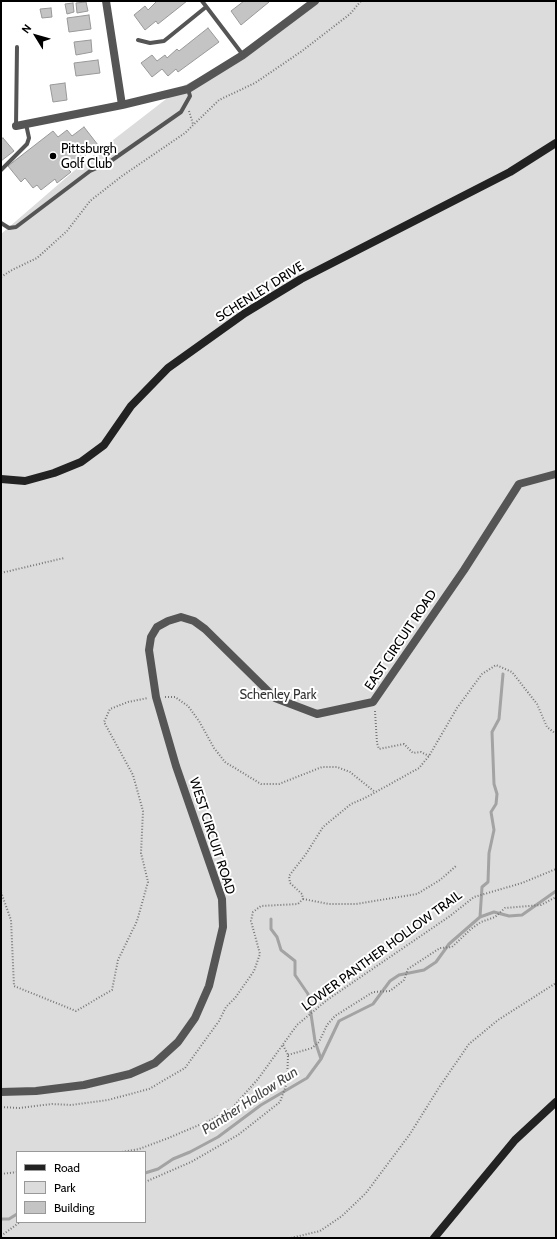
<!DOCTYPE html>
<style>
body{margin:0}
#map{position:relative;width:557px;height:1239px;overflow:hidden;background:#fff;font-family:Cabin,sans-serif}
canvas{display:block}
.frame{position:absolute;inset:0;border:2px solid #000;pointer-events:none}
.legend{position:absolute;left:16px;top:1151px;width:130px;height:72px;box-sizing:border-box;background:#fff;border:1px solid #999;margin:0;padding:5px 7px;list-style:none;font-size:12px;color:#000}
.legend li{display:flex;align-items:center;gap:8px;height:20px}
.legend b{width:20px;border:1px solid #999}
.north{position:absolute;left:16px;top:16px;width:40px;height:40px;-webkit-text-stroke:3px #fff;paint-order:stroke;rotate:307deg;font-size:11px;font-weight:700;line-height:16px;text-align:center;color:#000}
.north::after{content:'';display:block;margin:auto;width:14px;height:18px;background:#000;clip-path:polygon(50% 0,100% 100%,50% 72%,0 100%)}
</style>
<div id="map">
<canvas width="557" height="1239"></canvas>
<div class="frame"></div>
<ul class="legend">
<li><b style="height:5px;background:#222"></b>Road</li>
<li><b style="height:11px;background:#dcdcdc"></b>Park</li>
<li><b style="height:11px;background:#c4c4c4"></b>Building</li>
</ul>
<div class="north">N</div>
</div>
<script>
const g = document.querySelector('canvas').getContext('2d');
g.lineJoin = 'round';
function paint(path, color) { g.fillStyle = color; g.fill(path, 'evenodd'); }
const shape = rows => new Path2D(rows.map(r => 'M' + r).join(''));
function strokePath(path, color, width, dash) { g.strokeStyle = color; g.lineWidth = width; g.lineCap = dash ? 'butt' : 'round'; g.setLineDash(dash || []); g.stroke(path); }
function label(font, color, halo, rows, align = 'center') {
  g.font = font + ' Cabin,sans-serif'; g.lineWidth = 4; g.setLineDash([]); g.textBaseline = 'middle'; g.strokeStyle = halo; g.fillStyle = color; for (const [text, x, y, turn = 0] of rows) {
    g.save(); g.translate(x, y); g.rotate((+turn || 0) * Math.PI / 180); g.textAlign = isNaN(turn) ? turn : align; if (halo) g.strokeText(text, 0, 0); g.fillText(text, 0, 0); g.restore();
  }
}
paint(shape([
 [315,1,556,1,556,1238,1,1238,1,234,82,164,183,86,243,55],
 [17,1152,145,1152,145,1222,17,1222]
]), '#dcdcdc');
strokePath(shape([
 [480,917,482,887,488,882,489,853,494,830,491,812,496,804,497,794,494,784,492,732,499,719,503,674],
 [271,919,271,929,277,937,281,950,295,961,295,975,308,994,315,1041,321,1059],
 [145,1173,158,1169,173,1159,190,1152,218,1137,261,1105,307,1078,321,1059,339,1021,373,1004,390,981,399,975,424,970,436,962,449,944,480,917,494,912,509,916,522,915,556,891],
 [1,1219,9,1219,17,1214]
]), '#a3a3a3', 3);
const building = shape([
 [157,1,187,1,158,24,156,21,145,30,134,15,145,6,148,10,157,1],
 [244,1,269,1,269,2,241,25,231,11,244,1],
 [86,2,88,11,77,13,76,3,86,2],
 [73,3,74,12,67,14,65,4,73,3],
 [51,8,52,17,42,18,40,9,51,8],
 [89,15,91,29,69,32,67,18,89,15],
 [208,28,219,42,178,72,176,69,168,76,162,69,152,77,141,63,152,55,157,61,165,55,167,58,177,49,179,51,208,28],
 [91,40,92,52,76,55,74,42,91,40],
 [98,60,100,73,76,76,74,63,98,60],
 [65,83,67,100,53,102,50,85,65,83],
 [84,127,98,145,68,169,71,172,57,183,55,179,41,190,37,185,33,188,25,178,21,182,8,166,53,131,58,137,67,130,72,136,84,127],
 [3,138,14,151,1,161,1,139,3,138]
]);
paint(building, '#c4c4c4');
strokePath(building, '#999', 1);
strokePath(shape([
 [189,111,193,124],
 [1,277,12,270,37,258,67,231,90,201,122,176,185,133,219,100,255,83,302,51,350,14,361,1],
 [1,573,64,558],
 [165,697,175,697,188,706,199,721,214,748,225,762,261,784,279,784,322,767,337,767,350,772,375,792],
 [375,711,377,743,379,749,404,744,413,753,421,752,429,756],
 [1,892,11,920,14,986,76,1011,112,990,118,960,137,921,148,882,141,853,143,811,133,775,104,722,110,709,128,702,148,698],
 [303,899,329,904,356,904,417,894,440,880,456,866],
 [288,1055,312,1048,319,1042,327,1025,335,1016,373,992,390,991,404,980,408,969,440,948,452,947,471,929,481,922,495,917,505,908,541,905,556,897],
 [1,1107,19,1108,52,1104,71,1105,108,1100,149,1089,185,1068,219,1021,226,1007,235,998,254,971,260,954,251,921,253,912,261,906,298,904,303,899,302,894,290,883,289,876,306,854,323,827,351,804,365,798,419,768,429,756,457,708,482,674,496,665,512,672,537,704,547,727,556,734],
 [122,1152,139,1149,166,1139,211,1120,232,1108,258,1079,297,1025,327,1000,450,916,474,897,522,883,556,869],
 [1,1174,17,1172],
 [145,1182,191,1162,238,1135,280,1102,287,1083,288,1055,283,1045],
 [1,1236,20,1222],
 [291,1238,320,1231,342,1216,366,1193,410,1134,440,1086,469,1044,498,1020,556,983]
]), '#777', 2, [1, 2]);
strokePath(shape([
 [202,1,243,55],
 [138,40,150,43,164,41,206,7],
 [16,126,17,47],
 [1,170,27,144,29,138,26,124],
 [1,223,9,228,16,227,90,171,108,163,181,112,190,96,188,89]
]), '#555', 4);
strokePath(shape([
 [106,1,122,105],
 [16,126,122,105,188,89,243,55,315,1],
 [1,1092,36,1091,84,1085,130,1074,155,1063,178,1042,195,1018,209,986,223,927,222,899,176,766,156,697,149,650,151,637,157,627,168,621,181,617,194,621,205,629,275,698,317,714,373,702,464,570,519,484,556,474]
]), '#555', 8);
strokePath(shape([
 [1,479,25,481,54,473,81,462,104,445,131,406,168,368,245,313,301,279,510,172,556,143],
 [434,1238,515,1140,556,1102]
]), '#222', 8);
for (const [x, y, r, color] of [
 [53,156,4,"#000"]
]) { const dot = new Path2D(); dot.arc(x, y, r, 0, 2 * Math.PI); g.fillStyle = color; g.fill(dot); strokePath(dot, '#fff', 1.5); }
label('13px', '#000', '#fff', [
 ["Pittsburgh",61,149],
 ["Golf Club",61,164]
], 'left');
label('13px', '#000', '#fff', [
 ["SCHENLEY DRIVE",260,292,-32],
 ["EAST CIRCUIT ROAD",401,640,-56],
 ["WEST CIRCUIT ROAD",212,836,72],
 ["LOWER PANTHER HOLLOW TRAIL",382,951,-36]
]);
label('13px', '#333', '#fff', [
 ["Schenley Park",278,695]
]);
label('italic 14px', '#444', '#fff', [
 ["Panther Hollow Run",250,1101,-33]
]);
</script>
